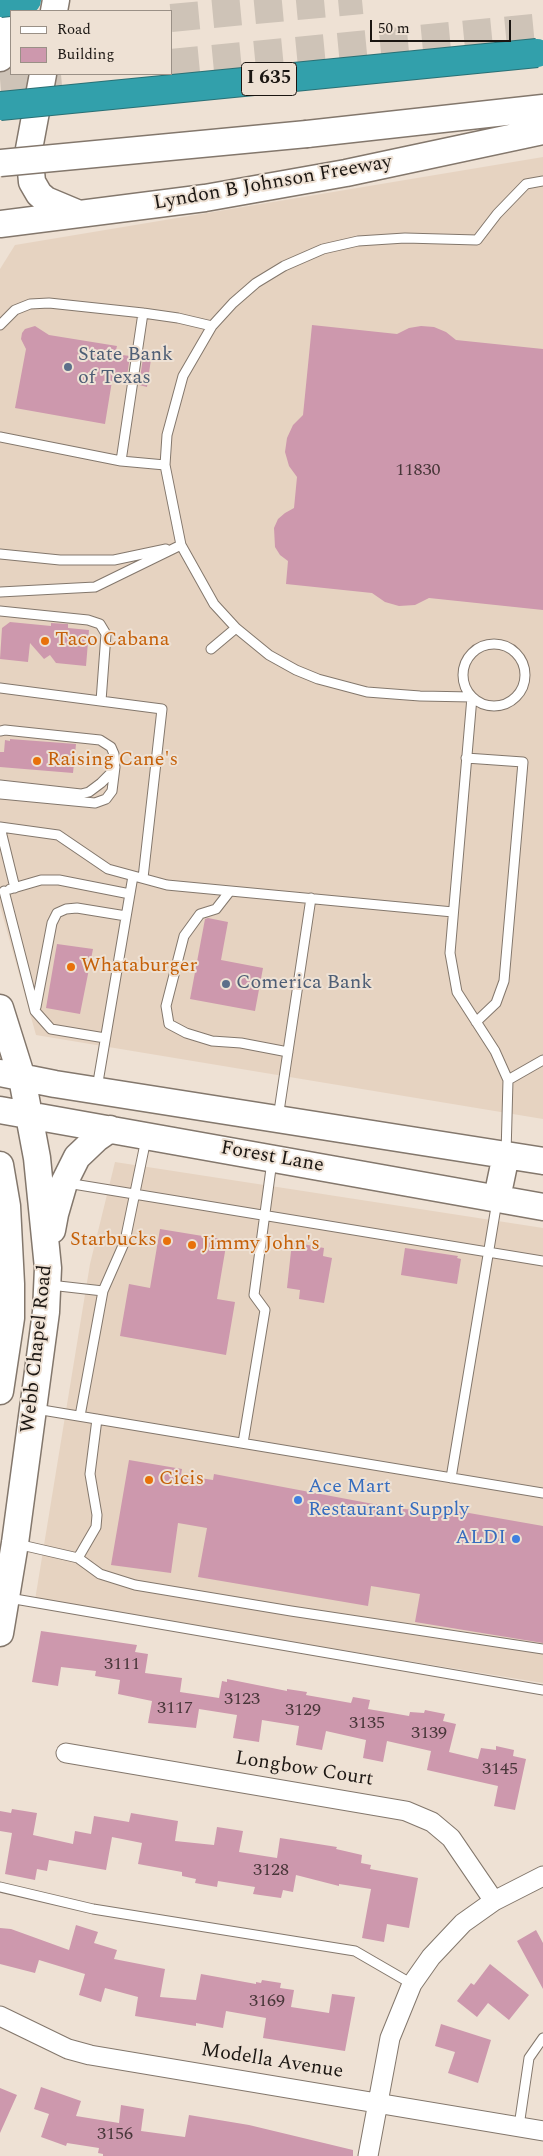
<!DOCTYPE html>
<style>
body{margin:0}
#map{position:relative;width:543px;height:2156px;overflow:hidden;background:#eee1d4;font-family:Spectral,serif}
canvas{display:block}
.legend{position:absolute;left:10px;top:10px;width:162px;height:65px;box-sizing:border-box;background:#eee1d4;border:1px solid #9a9086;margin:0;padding:6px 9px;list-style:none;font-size:15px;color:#1b1612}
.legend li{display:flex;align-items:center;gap:10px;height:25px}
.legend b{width:25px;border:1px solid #9a9086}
.scale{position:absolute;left:370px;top:20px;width:141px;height:22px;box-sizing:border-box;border:2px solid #1b1612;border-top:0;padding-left:6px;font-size:15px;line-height:18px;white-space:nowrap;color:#1b1612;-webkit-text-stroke:4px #eee1d4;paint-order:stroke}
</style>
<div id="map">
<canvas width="543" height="2156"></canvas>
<ul class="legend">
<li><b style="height:6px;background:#fff"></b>Road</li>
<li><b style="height:14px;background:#cd98ad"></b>Building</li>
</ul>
<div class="scale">50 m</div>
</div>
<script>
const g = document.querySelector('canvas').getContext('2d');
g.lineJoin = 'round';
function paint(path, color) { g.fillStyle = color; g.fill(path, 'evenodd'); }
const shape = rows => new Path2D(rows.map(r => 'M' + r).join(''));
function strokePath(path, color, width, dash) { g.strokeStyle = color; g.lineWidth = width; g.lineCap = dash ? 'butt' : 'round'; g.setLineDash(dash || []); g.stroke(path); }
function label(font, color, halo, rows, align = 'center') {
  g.font = font + ' Spectral,serif'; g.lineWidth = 4; g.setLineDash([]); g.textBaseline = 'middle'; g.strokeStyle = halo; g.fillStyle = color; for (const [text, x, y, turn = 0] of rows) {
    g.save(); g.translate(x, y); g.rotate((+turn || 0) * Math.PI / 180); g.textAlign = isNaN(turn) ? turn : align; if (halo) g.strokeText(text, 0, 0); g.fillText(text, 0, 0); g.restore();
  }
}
paint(shape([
 [543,157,543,1119,36,1035,0,906,0,269,15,245],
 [115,1162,543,1228,543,1683,35,1600,90,1264]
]), '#e6d3c1');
paint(shape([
 [312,325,397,334,409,328,421,326,434,327,446,332,456,340,543,349,543,610,429,598,415,605,399,606,385,602,372,593,286,584,288,561,280,555,275,547,274,528,278,519,285,513,294,508,297,477,289,466,285,452,287,438,293,425,303,415],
 [35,326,49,335,117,346,115,354,130,356,126,383,112,381,105,424,15,408,26,349,21,339,22,333,25,329],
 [143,358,151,359,147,387,139,385],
 [10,622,51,626,51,623,68,624,68,628,89,630,86,666,56,663,50,655,44,659,30,643,28,662,0,659,2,628],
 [10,739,76,744,73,773,0,767,0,752,4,752,5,740,10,741],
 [208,918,228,922,221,960,263,968,255,1011,190,999,205,919],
 [57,944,93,949,80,1014,46,1008],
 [160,1229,227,1240,217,1299,235,1302,226,1355,120,1336,129,1284,150,1288],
 [292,1242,324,1248,323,1256,332,1258,324,1303,299,1299,300,1290,287,1288],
 [405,1248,458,1256,457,1258,461,1259,457,1284,401,1275],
 [129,1460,182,1469,181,1475,213,1480,214,1474,384,1506,434,1513,435,1507,543,1526,543,1643,415,1622,420,1594,371,1586,368,1606,198,1577,207,1528,178,1523,171,1573,111,1565],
 [41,1631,137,1645,135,1652,148,1654,145,1673,182,1678,180,1692,219,1698,222,1681,227,1682,227,1679,287,1691,287,1689,307,1692,306,1695,351,1703,353,1697,370,1700,368,1709,409,1716,410,1712,424,1713,425,1710,445,1714,443,1721,456,1724,449,1752,478,1759,481,1748,496,1750,496,1746,514,1750,513,1756,526,1759,515,1810,494,1806,498,1786,427,1770,431,1751,387,1741,383,1762,363,1758,366,1740,326,1731,322,1750,296,1745,299,1726,262,1720,259,1742,233,1738,237,1715,199,1709,196,1728,148,1723,152,1701,118,1694,120,1680,95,1676,96,1671,61,1667,58,1686,32,1682],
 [12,1809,37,1813,33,1835,73,1844,75,1831,91,1834,94,1816,129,1822,131,1813,178,1821,175,1841,214,1845,217,1827,243,1831,239,1852,277,1858,280,1838,337,1847,336,1849,362,1855,361,1863,371,1865,370,1869,418,1878,409,1928,387,1924,384,1942,362,1938,371,1889,339,1884,339,1886,296,1875,293,1892,283,1890,281,1898,253,1894,255,1887,218,1881,217,1887,195,1883,196,1879,182,1876,182,1872,138,1864,142,1843,112,1837,106,1870,49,1860,47,1871,37,1869,35,1880,5,1874,12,1833,0,1831,0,1811,11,1813],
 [76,1925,98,1932,94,1943,117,1950,114,1959,165,1969,160,1997,196,2000,201,1974,256,1984,256,1982,261,1983,262,1980,281,1983,280,1988,294,1990,291,2007,329,2013,332,1994,355,1997,345,2051,263,2038,266,2018,226,2011,223,2028,196,2023,196,2026,135,2016,138,1997,105,1988,101,2002,79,1995,85,1974,39,1960,35,1973,0,1964,0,1928,11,1929,69,1950],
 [536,1930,543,1943,543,1989,517,1941],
 [490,1964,529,1995,509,2020,488,2003,477,2017,457,2001,471,1983,474,1985],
 [441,2024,491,2040,478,2083,448,2073,455,2052,435,2046],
 [41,2087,81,2101,76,2116,119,2123,121,2105,144,2109,141,2131,185,2137,189,2115,249,2125,353,2150,353,2156,103,2156,103,2154,98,2153,99,2148,67,2143,66,2146,41,2137,49,2114,34,2109],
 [0,2088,17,2095,0,2133]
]), '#cd98ad');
strokePath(shape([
 [171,18,362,0],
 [171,63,543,27],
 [0,79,61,74]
]), '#cec3b7', 28, [28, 14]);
const service = shape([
 [0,325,15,310,30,304,49,303,143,313,178,318,212,326],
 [0,437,121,461,165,465],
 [121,461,143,313],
 [0,554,60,560,114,560,166,549],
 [0,592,95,587,181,545],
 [0,611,88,620,100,624,106,634,101,701],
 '463 675a31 31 0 1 1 62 0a31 31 0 1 1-62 0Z',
 [211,649,236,628],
 [0,688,162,709,143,878],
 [0,731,5,730,100,740,111,747,114,754,115,763,112,772,101,783,89,792,81,794,0,785],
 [466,758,523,762,504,981,496,1003,476,1022],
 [0,794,95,803,106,799,112,791,115,767],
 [15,888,0,827,58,835,108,869,167,885,453,912],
 [10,889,41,880,59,880,130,894],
 [4,891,35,1011,51,1029,105,1038],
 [230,891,216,909,200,914,184,936,166,1006,169,1024,186,1033,212,1041,241,1043,288,1052],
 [36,1007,52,923,57,913,66,909,77,908,126,916],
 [508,1080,543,1060],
 [97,1088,133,876],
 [278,1118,311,898],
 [506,1154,508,1080,495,1051,457,992,450,953,472,697,420,696,367,692,318,679,296,670,269,655,236,628,214,604,181,545,165,465,167,435,183,376,212,326,233,303,256,283,284,266,323,249,358,241,405,238,477,240,497,214,526,184,543,181],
 [67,1183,543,1261],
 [50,1285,103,1291,80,1416],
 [103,1291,125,1241,146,1139],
 [36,1409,543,1493],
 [243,1443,265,1310,254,1295,272,1161],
 [451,1478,497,1201],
 [17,1544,78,1558,100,1574,135,1585,291,1611,543,1649],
 [78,1558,96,1527,97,1515,90,1474,97,1419],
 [9,1598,543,1690],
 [0,1887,93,1909,355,1951,412,1984],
 [519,2126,529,2058,543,2038]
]);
const minor = shape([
 [66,1753,406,1811,432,1822,451,1838,494,1901],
 [0,2016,68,2049,90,2055,543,2131],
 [368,2156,390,2038,412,1984,431,1957,463,1923,494,1901,543,1876]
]);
const secondary = shape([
 [54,11,56,0],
 [0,58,11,0],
 [43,74,29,149,32,182,39,194,46,200,77,213],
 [307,134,543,108],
 [0,224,205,198,346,173,543,131],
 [0,1008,22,1078,37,1158,48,1268,46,1312,15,1543,0,1633],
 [0,1073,55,1084,543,1161],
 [0,1110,543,1207],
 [0,1165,7,1206,11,1284,11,1318,0,1391],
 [497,1198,506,1155],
 [52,1230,55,1214,64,1183,77,1157,97,1138,110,1129]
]);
strokePath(service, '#83776c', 11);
strokePath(minor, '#83776c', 21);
strokePath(secondary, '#83776c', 29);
strokePath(service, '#fff', 9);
strokePath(minor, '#fff', 19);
strokePath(secondary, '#fff', 26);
const secondaryBridge = shape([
 [0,163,307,134]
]);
const motorwayBridge = shape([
 [0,3,27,0],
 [0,106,537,53]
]);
strokePath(secondaryBridge, '#83776c', 29, []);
strokePath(motorwayBridge, '#2a7075', 30, []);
strokePath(secondaryBridge, '#fff', 26);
strokePath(motorwayBridge, '#32a0ab', 28);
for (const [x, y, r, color] of [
 [68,367,5,"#5c6f8a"],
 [45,641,5,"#e8710a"],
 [37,761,5,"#e8710a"],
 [71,967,5,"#e8710a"],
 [226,984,5,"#5c6f8a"],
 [167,1241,5,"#e8710a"],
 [192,1245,5,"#e8710a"],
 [149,1480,5,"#e8710a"],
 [298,1500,5,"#3f7fe0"],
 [516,1539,5,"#3f7fe0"]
]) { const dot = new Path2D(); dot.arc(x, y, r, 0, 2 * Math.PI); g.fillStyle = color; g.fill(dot); strokePath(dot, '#eee1d4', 2); }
label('18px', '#483639', null, [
 ["11830",418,471],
 ["3111",122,1665],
 ["3123",242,1700],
 ["3117",175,1709],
 ["3129",303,1711],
 ["3135",367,1724],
 ["3139",429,1734],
 ["3145",500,1770],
 ["3128",271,1871],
 ["3169",267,2002],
 ["3156",115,2135]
]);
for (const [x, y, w] of [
 [269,79,55]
]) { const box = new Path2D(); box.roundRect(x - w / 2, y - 16.5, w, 33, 4); g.fillStyle = '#eee1d4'; g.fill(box); strokePath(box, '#1b1612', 1); }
label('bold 19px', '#1b1612', null, [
 ["I 635",269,79]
]);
label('20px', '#1b1612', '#eee1d4', [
 ["Lyndon B Johnson Freeway",273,184,-10],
 ["Forest Lane",272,1158,10],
 ["Webb Chapel Road",38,1349,-84],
 ["Longbow Court",304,1770,9],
 ["Modella Avenue",272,2062,9]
]);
label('20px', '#4e5e75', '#eee1d4', [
 ["State Bank",78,356],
 ["of Texas",78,379],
 ["Comerica Bank",236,984]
], 'left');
label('20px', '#c56008', '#eee1d4', [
 ["Taco Cabana",55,641],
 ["Raising Cane's",47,761],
 ["Whataburger",81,967],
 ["Starbucks",157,1241,"right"],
 ["Jimmy John's",202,1245],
 ["Cicis",159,1480]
], 'left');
label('20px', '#366cbe', '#eee1d4', [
 ["Ace Mart",308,1488],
 ["Restaurant Supply",308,1511],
 ["ALDI",506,1539,"right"]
], 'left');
</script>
